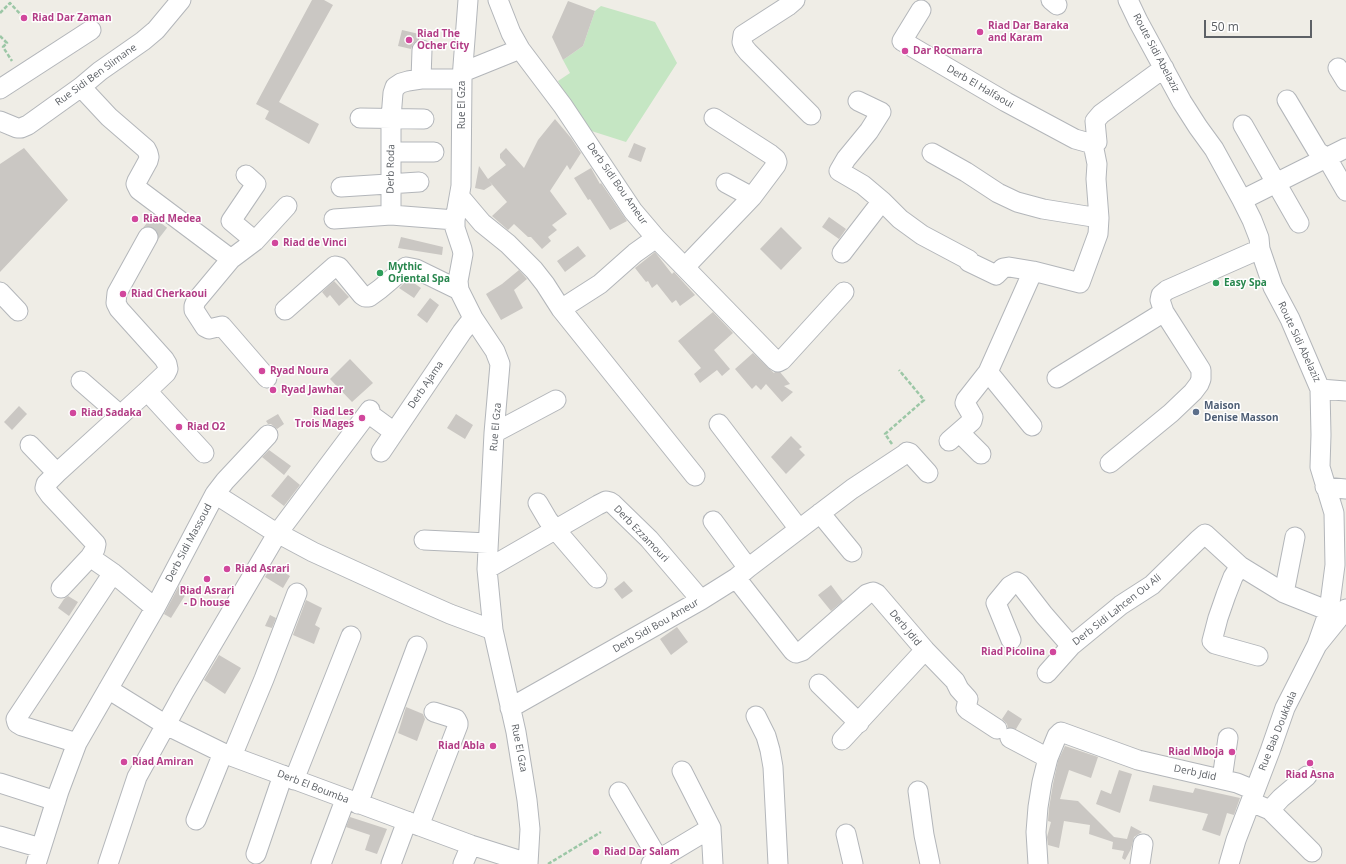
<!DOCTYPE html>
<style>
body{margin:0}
#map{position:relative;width:1346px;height:864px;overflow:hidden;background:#efede6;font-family:"Open Sans",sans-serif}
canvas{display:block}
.scale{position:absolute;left:1204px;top:20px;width:108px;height:18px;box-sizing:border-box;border:2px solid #5d6166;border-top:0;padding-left:5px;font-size:12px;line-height:14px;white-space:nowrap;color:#5d6166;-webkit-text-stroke:3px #fff;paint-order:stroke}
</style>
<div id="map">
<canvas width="1346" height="864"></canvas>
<div class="scale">50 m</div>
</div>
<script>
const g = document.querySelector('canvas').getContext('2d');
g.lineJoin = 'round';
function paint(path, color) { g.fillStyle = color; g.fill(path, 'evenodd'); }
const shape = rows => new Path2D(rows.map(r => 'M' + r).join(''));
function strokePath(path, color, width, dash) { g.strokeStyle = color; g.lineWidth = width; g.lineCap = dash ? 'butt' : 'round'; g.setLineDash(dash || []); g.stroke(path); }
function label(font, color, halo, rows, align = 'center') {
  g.font = font + ' "Open Sans",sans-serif'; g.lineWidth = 3; g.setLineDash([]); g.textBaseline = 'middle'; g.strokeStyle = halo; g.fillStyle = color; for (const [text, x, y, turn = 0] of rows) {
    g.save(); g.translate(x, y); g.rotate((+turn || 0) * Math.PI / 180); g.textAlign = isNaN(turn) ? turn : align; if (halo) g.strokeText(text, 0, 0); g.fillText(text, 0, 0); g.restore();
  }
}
paint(shape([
 [601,6,655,22,677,63,626,142,582,128,558,81,570,73,563,60,583,46,595,11]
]), '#c5e6c3');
paint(shape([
 [312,0,324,0,333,5,279,102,319,124,309,144,265,119,269,111,256,104],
 [568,1,595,11,583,46,563,60,552,37],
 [402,30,419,34,419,40,413,44,411,49,398,46],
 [555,119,571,138,581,153,570,170,567,165,550,191,567,214,552,225,557,230,548,237,551,241,542,249,531,237,528,237,514,224,508,230,492,216,507,202,489,181,492,185,484,190,475,188,479,166,488,179,506,165,500,158,500,154,506,148,524,168,538,140],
 [634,143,646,148,641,162,628,157],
 [24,148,68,200,0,272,0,164],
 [591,168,600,184,601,183,627,221,610,230,590,199,588,200,574,178],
 [829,217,846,229,839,239,822,227],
 [781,227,802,248,781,270,760,249],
 [401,237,443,247,442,255,398,248],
 [578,246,586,256,565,272,557,261],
 [655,252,672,274,674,272,695,295,680,306,676,300,672,303,657,284,652,288,648,281,646,282,635,268],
 [519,270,527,279,514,290,523,308,501,320,486,294,502,284],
 [408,279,421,288,414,298,399,288],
 [334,281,349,297,339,306,330,295,327,298,322,292],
 [430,298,439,305,427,323,417,315],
 [713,312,733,333,714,350,730,369,722,376,717,370,700,383,694,374,701,368,678,341],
 [753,353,774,373,775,372,780,372,790,384,784,386,793,392,782,402,766,384,761,390,756,385,752,389,735,369],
 [350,359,373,383,352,402,330,379],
 [19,406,27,414,12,430,4,422],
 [278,414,284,424,277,429,271,424,268,424,266,421],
 [456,414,473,425,465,439,447,428],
 [791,436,802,447,799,449,805,455,786,474,771,457],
 [269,450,291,466,284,475,262,457],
 [288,475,300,485,284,506,271,496],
 [272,565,290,576,283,588,265,577],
 [624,581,633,591,622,599,614,589],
 [180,584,189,589,171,618,164,614],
 [831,585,843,601,831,611,818,595],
 [68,596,78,602,69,616,58,608,64,599],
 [306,600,322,608,315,625,320,628,314,644,293,635],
 [270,615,276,618,272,628,265,626],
 [677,627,688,642,671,655,660,639],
 [219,655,241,668,225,694,204,680],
 [406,707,423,714,425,719,417,741,398,733],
 [1008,710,1022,719,1016,729,1008,728,1007,724,1002,719],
 [1065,746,1098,757,1091,778,1069,770,1060,799,1078,801,1114,837,1127,839,1131,826,1142,832,1134,837,1131,849,1125,860,1122,858,1124,851,1112,849,1113,842,1089,834,1090,825,1064,821,1059,848,1048,845,1047,837,1051,822,1048,821,1049,808,1053,784,1058,761],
 [1119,770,1132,774,1120,813,1096,804,1101,790,1111,794],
 [1153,785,1193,793,1195,788,1240,798,1234,815,1227,813,1220,836,1202,830,1208,814,1149,801],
 [350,817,387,829,377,854,365,850,370,835,346,827]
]), '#cac7c3');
strokePath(shape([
 [148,237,168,211]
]), '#cacac6', 19, [19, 10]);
const minor = shape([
 [468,0,462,79,461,186,455,220,455,228,462,249,463,254,458,281,459,290,473,318,495,351,500,364,494,433,487,569,493,630,516,732,527,800,530,829,528,864],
 [498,0,511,33,520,49,563,106,633,211,656,238,775,360,778,362,782,360,844,292],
 [795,0,788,6,743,35,742,42,744,47,748,52,811,115],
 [1051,0,1057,5],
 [1128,0,1138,21,1182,102,1198,127,1214,149,1242,200,1252,220,1259,238,1260,249,1273,287,1290,319,1320,389,1321,435,1320,467,1334,513,1335,565,1329,611,1317,645],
 [921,10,902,41,1006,102,1075,139,1093,144,1097,142,1095,121,1101,114,1164,68],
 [1338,68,1346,81],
 [463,72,520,49],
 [421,79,422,50],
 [81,87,109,117,146,149,148,153,149,157,148,161,137,181,136,184,139,190,231,259,196,301,194,306,194,310,205,327,209,329,222,326,267,378],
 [0,89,91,30],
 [1287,100,1318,152,1327,158,1346,191],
 [360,118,424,119],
 [0,121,17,128,21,128,28,125,81,87,100,71,143,41,156,30,181,0],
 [1243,125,1299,223],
 [392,152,434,152],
 [932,153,966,172,998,193,1017,202,1043,209,1099,218],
 [246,175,256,184,231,221,255,241],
 [726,183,752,197],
 [341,187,419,182],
 [460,197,482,223,508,244,534,270,545,284,561,309,695,476],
 [1242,200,1346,148],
 [882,201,900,219,922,235,969,260,968,261,969,262,996,275,1003,268,1009,267,1033,271,1080,283,1098,234,1099,218,1096,179,1097,164,1093,144],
 [334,219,391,215],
 [455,220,391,215,391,118,393,93,395,87,401,83,408,81,421,79,462,79],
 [148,237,117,293,116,303,119,309,164,359,167,364,168,369,166,373,147,391,57,473,46,484,45,488,50,495,96,544,95,549,90,557,113,573,155,608],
 [842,253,882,201,863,185,839,171,846,159,869,131,881,112,858,101],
 [231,259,255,241,287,206],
 [685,267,752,197,776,165,777,162,776,159,770,154,714,118],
 [0,292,18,311],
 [561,309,600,284,635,253,656,238],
 [285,310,335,266,339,267,362,295,365,297,369,297,380,289,406,267,416,269,459,290],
 [988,372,1032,426],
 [1057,378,1164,312],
 [81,381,120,415],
 [1320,389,1346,391],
 [147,391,204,453],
 [368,413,394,432],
 [719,424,799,529],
 [494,433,556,400],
 [960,433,981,454],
 [949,441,972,421,973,417,965,403,966,400,988,372,1033,271],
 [30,445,57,473],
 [381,452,462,332,473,318],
 [1110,463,1171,413,1193,392,1199,384,1201,379,1201,370,1196,362,1164,312,1160,300,1161,295,1167,290,1260,249],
 [1325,487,1346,489],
 [215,494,225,481,268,435],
 [538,503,548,520,555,529,597,578],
 [820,513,852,552],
 [424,540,488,543],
 [1240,566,1233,577,1226,595,1218,618,1212,641,1215,644,1258,656],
 [748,568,852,489,905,454,907,452,910,453,928,473],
 [487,569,598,505,606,501,610,502,613,504,649,539,701,600],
 [736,578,793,651,796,653,802,651,867,594,873,592,877,594,925,650,955,681,959,689,968,699,966,708,968,710,997,729],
 [61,588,90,557],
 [1284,593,1295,537],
 [1011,640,996,603,1010,586,1017,582,1020,584,1044,615,1071,646],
 [1047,673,1071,646,1121,605,1152,585,1198,540,1205,534,1240,566,1284,593,1329,611],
 [819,684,859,723],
 [108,689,166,725,223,753,471,845,528,863],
 [510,708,701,600,736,578,748,568,713,521],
 [756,716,766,736,770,750,773,767,778,864],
 [1010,738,1048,758],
 [842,740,925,650],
 [77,743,22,726,17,723,16,719,113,573],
 [232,756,264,679,297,593],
 [682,771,711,828],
 [1222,779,1228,738],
 [294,780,351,636],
 [0,783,56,801],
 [918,791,924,835,930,864],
 [619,792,659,860],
 [1251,802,1270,810,1312,852],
 [358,804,417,646],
 [1270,810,1281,798,1307,776],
 [196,820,223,753],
 [419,826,458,725,458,723,456,719,434,712],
 [846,834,853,864],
 [0,836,41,848],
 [256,854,283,775],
 [36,864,59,791,77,743,155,608,215,494,270,529,313,552,416,599,450,614,493,630],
 [108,864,137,777,184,692,277,534,370,410],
 [321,864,345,800],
 [391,864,407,821],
 [463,864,471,845],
 [651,864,711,828,713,864],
 [1038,864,1036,832,1038,807,1042,782,1048,758,1057,736,1061,732,1138,760,1237,783,1254,790],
 [1140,864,1143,844],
 [1229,864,1236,840,1270,751,1285,708,1317,645,1346,609]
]);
strokePath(minor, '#b3b6ba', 21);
strokePath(shape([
 [0,13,10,3,22,16],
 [0,36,7,43,3,47,12,61],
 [892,444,885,434,924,400,899,370],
 [548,864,601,832]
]), '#9cc7a6', 2.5, [4, 2]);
strokePath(minor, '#fff', 19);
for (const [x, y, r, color] of [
 [24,18,4,"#d1479c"],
 [980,32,4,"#d1479c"],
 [409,40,4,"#d1479c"],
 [905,51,4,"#d1479c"],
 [135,219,4,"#d1479c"],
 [275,243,4,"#d1479c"],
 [380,273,4,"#2e9e5b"],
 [1216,283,4,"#2e9e5b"],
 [123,294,4,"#d1479c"],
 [262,371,4,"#d1479c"],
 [273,390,4,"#d1479c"],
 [1196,412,4,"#5c6f8a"],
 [73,413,4,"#d1479c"],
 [362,418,4,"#d1479c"],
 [179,427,4,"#d1479c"],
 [227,569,4,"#d1479c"],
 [207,579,4,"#d1479c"],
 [1053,652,4,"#d1479c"],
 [493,746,4,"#d1479c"],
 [1232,752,4,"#d1479c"],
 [124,762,4,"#d1479c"],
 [1310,763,4,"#d1479c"],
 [596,852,4,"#d1479c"]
]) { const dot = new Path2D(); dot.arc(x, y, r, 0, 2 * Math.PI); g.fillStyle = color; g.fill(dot); strokePath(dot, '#fff', 1.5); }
label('bold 10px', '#b23c85', '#fff', [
 ["Riad Dar Zaman",32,18],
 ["Riad Dar Baraka",988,26],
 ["and Karam",988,38],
 ["Riad The",417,34],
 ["Ocher City",417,46],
 ["Dar Rocmarra",913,51],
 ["Riad Medea",143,219],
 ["Riad de Vinci",283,243],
 ["Riad Cherkaoui",131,294],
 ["Ryad Noura",270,371],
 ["Ryad Jawhar",281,390],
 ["Riad Les",354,412,"right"],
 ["Trois Mages",354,424,"right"],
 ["Riad Sadaka",81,413],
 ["Riad O2",187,427],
 ["Riad Asrari",235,569],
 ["Riad Asrari",207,591,"center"],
 ["- D house",207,603,"center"],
 ["Riad Picolina",1045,652,"right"],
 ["Riad Abla",485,746,"right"],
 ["Riad Mboja",1224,752,"right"],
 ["Riad Amiran",132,762],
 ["Riad Asna",1310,775,"center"],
 ["Riad Dar Salam",604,852]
], 'left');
label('10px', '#5d6166', '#fff', [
 ["Route Sidi Abelaziz",1156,53,62],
 ["Rue Sidi Ben Slimane",96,75,-36],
 ["Derb El Halfaoui",980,87,30],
 ["Rue El Gza",462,105,-90],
 ["Derb Roda",391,169,-89],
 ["Derb Sidi Bou Ameur",617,184,55],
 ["Route Sidi Abelaziz",1299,342,65],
 ["Derb Ajama",426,385,-56],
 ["Rue El Gza",496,427,-85],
 ["Derb Ezzamouri",641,534,46],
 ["Derb Sidi Massoud",189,543,-62],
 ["Derb Sidi Lahcen Ou Ali",1117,610,-38],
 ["Derb Sidi Bou Ameur",656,626,-30],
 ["Derb Jdid",905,628,50],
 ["Rue Bab Doukkala",1278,731,-68],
 ["Rue El Gza",519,748,79],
 ["Derb Jdid",1195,773,12],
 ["Derb El Boumba",313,787,21]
]);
label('bold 10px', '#27864d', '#fff', [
 ["Mythic",388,267],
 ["Oriental Spa",388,279],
 ["Easy Spa",1224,283]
], 'left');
label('bold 10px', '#4e5e75', '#fff', [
 ["Maison",1204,406],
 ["Denise Masson",1204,418]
], 'left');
</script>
